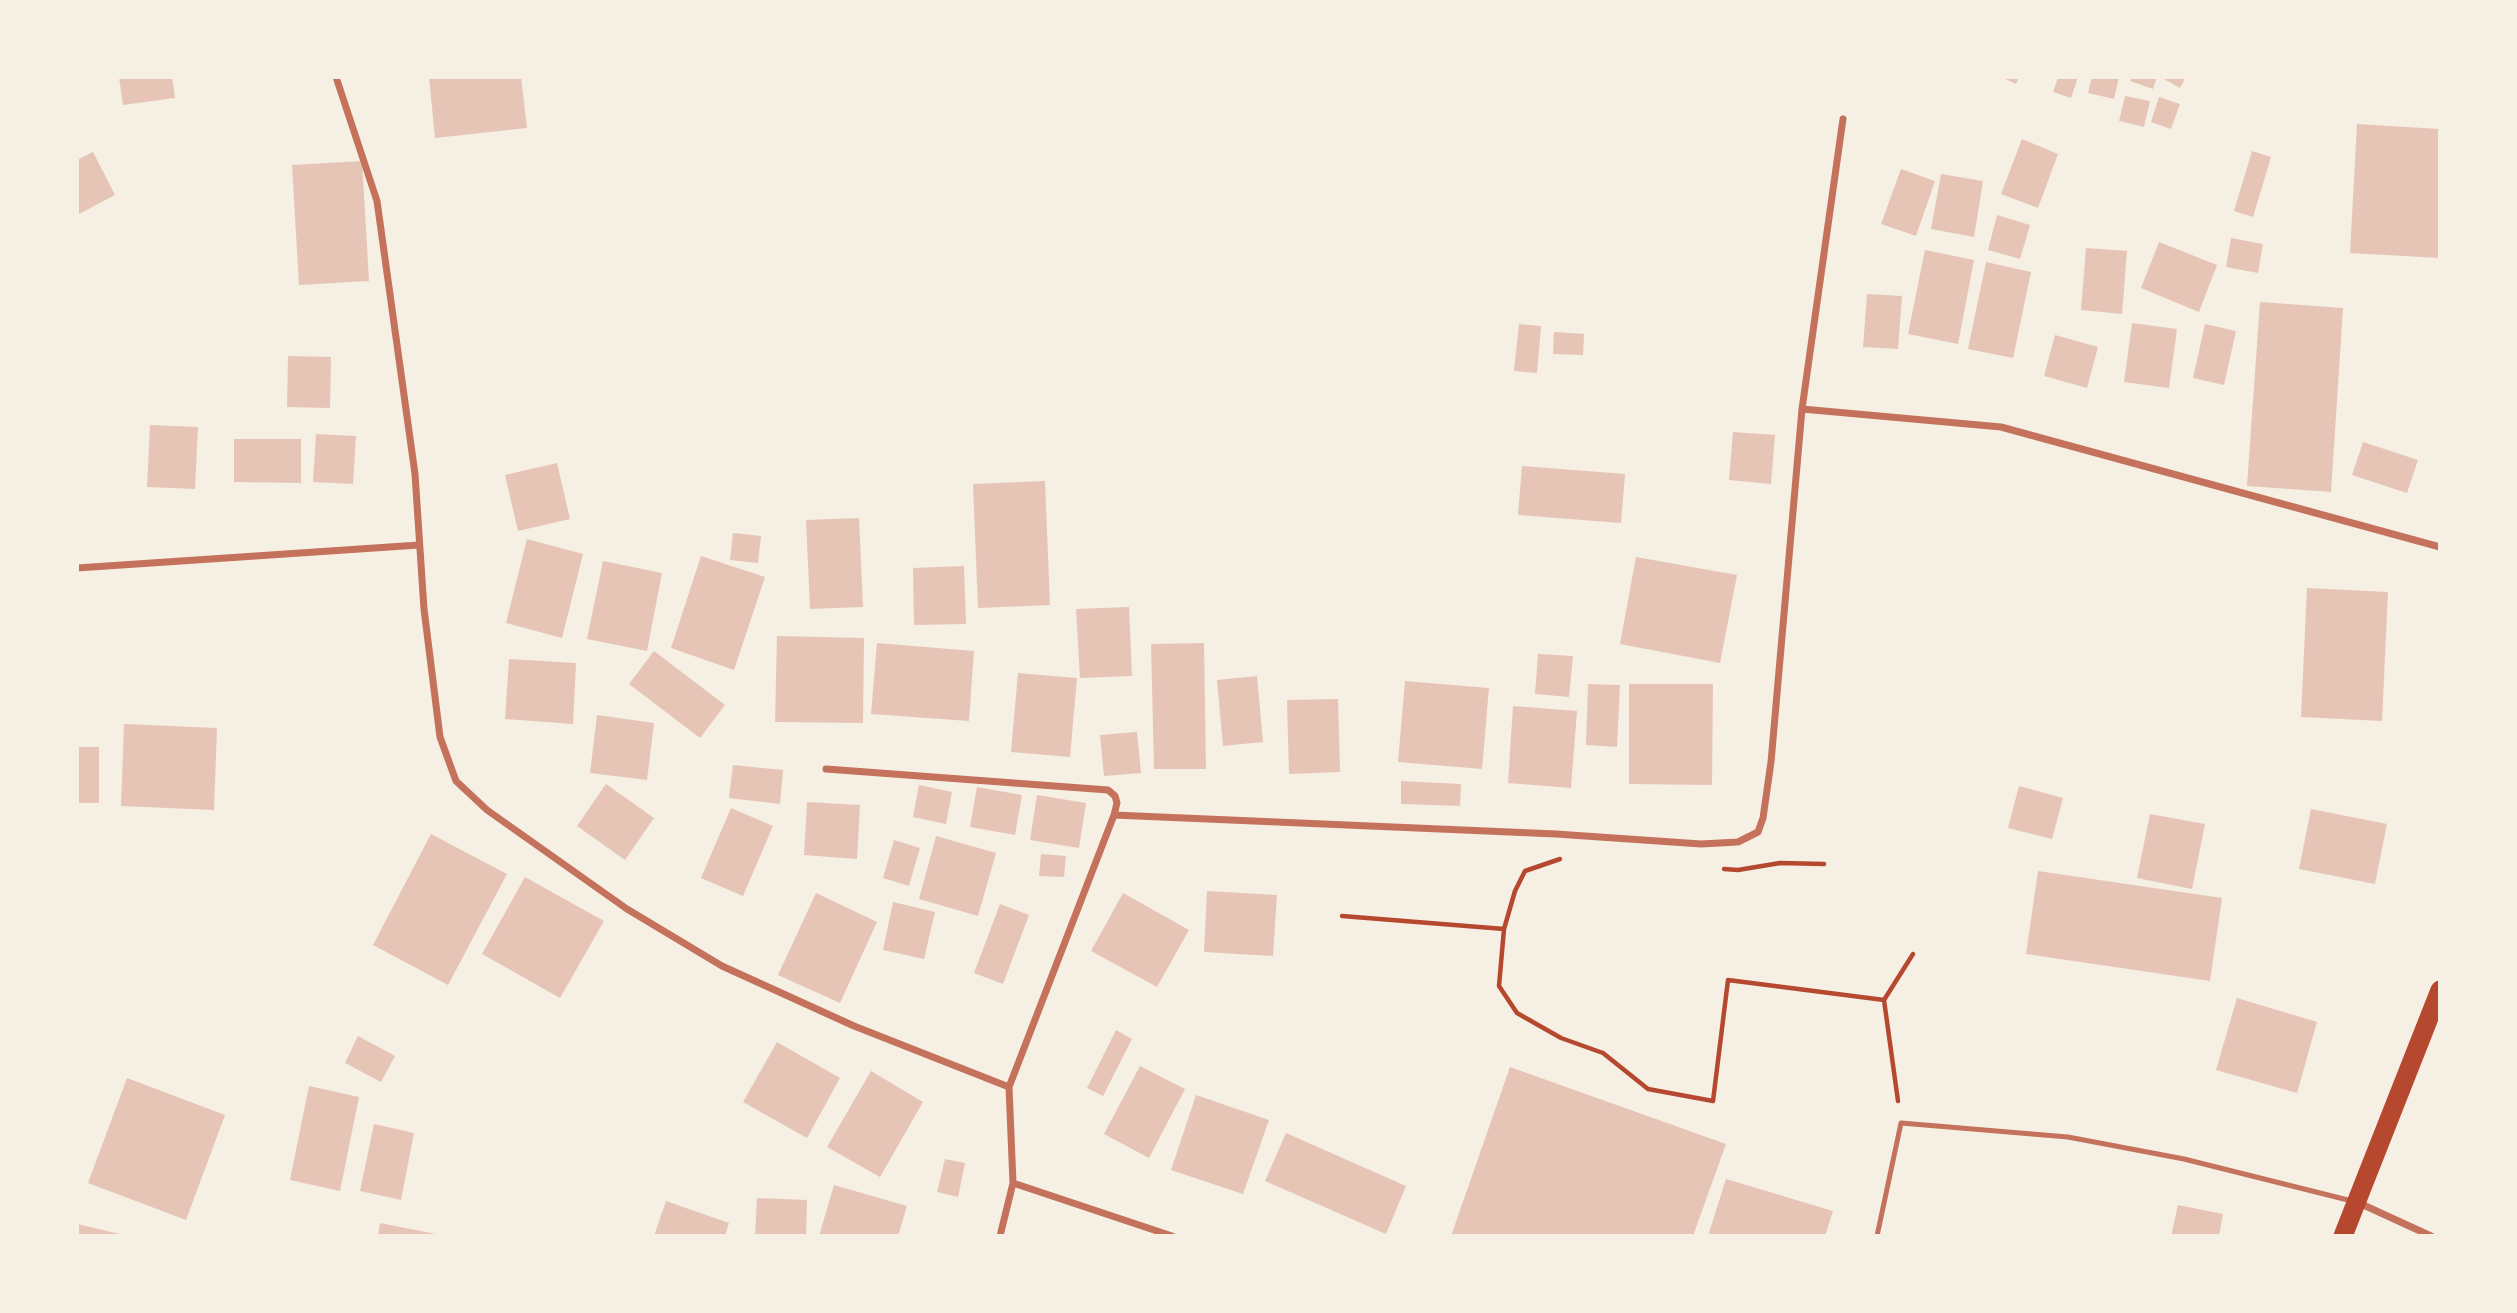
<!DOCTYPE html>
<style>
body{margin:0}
#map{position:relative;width:2517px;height:1313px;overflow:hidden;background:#f6efe4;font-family:Helvetica,sans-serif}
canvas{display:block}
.frame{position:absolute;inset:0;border:79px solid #f6efe4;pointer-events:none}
</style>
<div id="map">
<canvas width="2517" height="1313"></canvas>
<div class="frame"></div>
</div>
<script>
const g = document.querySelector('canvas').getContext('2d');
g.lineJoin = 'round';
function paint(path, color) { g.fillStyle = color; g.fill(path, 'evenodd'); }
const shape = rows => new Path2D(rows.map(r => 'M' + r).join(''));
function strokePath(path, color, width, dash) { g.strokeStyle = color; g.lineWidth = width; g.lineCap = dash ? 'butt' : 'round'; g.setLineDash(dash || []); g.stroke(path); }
paint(shape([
 [119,77,172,77,175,98,123,105],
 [429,77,521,77,527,128,435,138],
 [2001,77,2019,77,2016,84],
 [2058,77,2078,77,2071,98,2053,92],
 [2092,77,2119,77,2114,99,2088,93],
 [2132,77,2157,77,2153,89,2130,81],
 [2166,77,2186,77,2180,88,2164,79],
 [2125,96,2150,101,2144,127,2119,121],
 [2159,97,2180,104,2171,129,2151,122],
 [2357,124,2440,129,2440,258,2350,253],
 [2022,139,2058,154,2038,208,2001,194],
 [2252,151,2271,157,2253,217,2234,211],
 [93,152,115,195,77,215,77,160],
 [362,161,369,281,299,285,292,165],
 [1901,169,1935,181,1916,236,1881,224],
 [1941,174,1983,181,1974,237,1931,229],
 [1997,215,2030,225,2020,259,1988,250],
 [2231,238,2263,244,2258,273,2226,267],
 [2159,242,2217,265,2199,312,2141,288],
 [2086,248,2127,251,2122,314,2081,310],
 [1925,250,1974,260,1958,344,1908,334],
 [1986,262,2031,272,2013,358,1968,349],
 [1867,294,1902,296,1898,349,1863,347],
 [2260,302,2343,308,2331,492,2247,486],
 [2132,323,2177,329,2169,388,2124,382],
 [1519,324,1541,326,1537,373,1514,371],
 [2205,324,2236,331,2224,385,2193,378],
 [1554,332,1584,334,1583,355,1553,354],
 [2055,335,2098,347,2087,388,2044,376],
 [288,356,331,357,330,408,287,407],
 [150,425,198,427,195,489,147,487],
 [1733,432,1775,435,1771,484,1729,480],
 [316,434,356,436,353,484,313,482],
 [234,439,301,439,301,483,234,482],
 [2363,442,2418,460,2407,493,2352,475],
 [557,463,570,519,518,531,505,475],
 [1522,466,1625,474,1621,523,1518,515],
 [1045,481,1050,605,978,608,973,484],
 [859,518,863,607,810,609,806,520],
 [733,533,761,536,758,563,730,560],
 [527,539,583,554,562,638,506,623],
 [701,556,765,577,734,670,671,648],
 [1636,557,1737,575,1720,663,1620,644],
 [603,561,662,573,647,651,587,639],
 [964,566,966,624,914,625,913,568],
 [2307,588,2388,592,2382,721,2301,717],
 [1129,607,1132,676,1080,678,1076,609],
 [777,636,864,638,863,723,775,722],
 [877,643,974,651,969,721,871,714],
 [1204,643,1206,769,1154,769,1151,644],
 [654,651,725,705,700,738,629,684],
 [1538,654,1573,656,1569,697,1535,694],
 [509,659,576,663,573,724,505,719],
 [1018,673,1077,678,1070,757,1011,752],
 [1257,676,1263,742,1223,746,1217,680],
 [1405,681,1489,688,1482,769,1398,762],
 [1588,684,1620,685,1617,747,1586,745],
 [1629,684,1713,684,1712,785,1629,784],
 [1338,699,1340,772,1289,774,1287,700],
 [1513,706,1577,711,1571,788,1508,783],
 [597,715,654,723,647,780,590,773],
 [124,724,217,728,214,810,121,806],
 [1137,732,1141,773,1104,776,1100,735],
 [77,747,99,747,99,803,77,803],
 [733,765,783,770,780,804,729,798],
 [1401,781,1461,784,1460,806,1401,804],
 [606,784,654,818,625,860,577,826],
 [919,785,952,792,946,824,913,817],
 [2019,786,2063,798,2052,839,2008,828],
 [977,787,1022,795,1015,835,970,827],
 [1037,795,1086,803,1079,848,1030,840],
 [807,802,860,805,857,859,804,855],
 [731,808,773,826,743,896,701,878],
 [2311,809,2387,824,2375,884,2299,869],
 [2150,814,2205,824,2192,889,2137,878],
 [431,834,507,874,448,985,373,945],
 [936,836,996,853,978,916,919,899],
 [894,840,920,848,909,886,883,878],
 [1041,854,1066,856,1064,877,1039,876],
 [2038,871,2222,898,2210,981,2026,954],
 [525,877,604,921,560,998,482,954],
 [1207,891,1277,895,1273,956,1204,952],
 [816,893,877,922,840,1003,778,975],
 [1123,893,1189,930,1157,987,1091,951],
 [893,902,935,912,924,959,883,950],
 [1000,904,1029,915,1003,984,974,973],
 [2237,998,2317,1022,2297,1093,2216,1070],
 [1116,1030,1132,1039,1103,1096,1087,1088],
 [358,1036,395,1056,381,1082,345,1063],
 [777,1042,840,1078,807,1138,743,1102],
 [1140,1066,1185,1089,1149,1158,1104,1134],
 [1510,1067,1726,1144,1693,1236,1451,1236],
 [871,1071,923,1102,880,1177,827,1147],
 [127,1078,225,1115,186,1220,88,1183],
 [309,1086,359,1097,340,1191,290,1180],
 [1196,1095,1269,1120,1243,1194,1171,1170],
 [374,1124,414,1133,401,1200,360,1191],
 [1286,1133,1406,1186,1386,1234,1265,1181],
 [945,1159,965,1163,958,1197,937,1192],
 [1726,1179,1833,1211,1825,1236,1708,1236],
 [834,1185,907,1206,898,1236,819,1236],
 [757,1198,807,1200,806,1236,755,1236],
 [666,1201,729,1223,725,1236,654,1236],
 [2178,1205,2223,1214,2219,1236,2171,1236],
 [380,1223,441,1235,441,1236,378,1236],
 [77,1224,120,1234,119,1236,77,1236]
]), '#e6c5b7');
strokePath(shape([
 [1560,859,1525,871,1515,891,1504,929,1499,986,1517,1013,1561,1038,1603,1053,1648,1089,1713,1101,1728,980,1884,1000],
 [1724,869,1738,870,1780,863,1824,864],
 [1342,916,1504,929],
 [1898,1101,1884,1000,1913,954]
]), '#b5482f', 4.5);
strokePath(shape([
 [1877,1236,1901,1123,2068,1137,2184,1159,2352,1201]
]), '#c5725c', 5);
strokePath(shape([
 [336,77,377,201,415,474,424,609,440,737,456,781,487,810,627,909,722,966,854,1026,1009,1087,1013,1183,1172,1236],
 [1802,409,2001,427,2440,547],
 [77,568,419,545],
 [826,769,1108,790,1115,796,1117,803,1114,815,1009,1087],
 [1114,815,1556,834,1701,844,1738,842,1758,832,1763,818,1771,762,1802,409,1843,119],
 [2359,1203,2431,1236],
 [1000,1236,1013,1183]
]), '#c5725c', 7);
strokePath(shape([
 [2343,1236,2440,990]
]), '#b5482f', 19);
</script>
